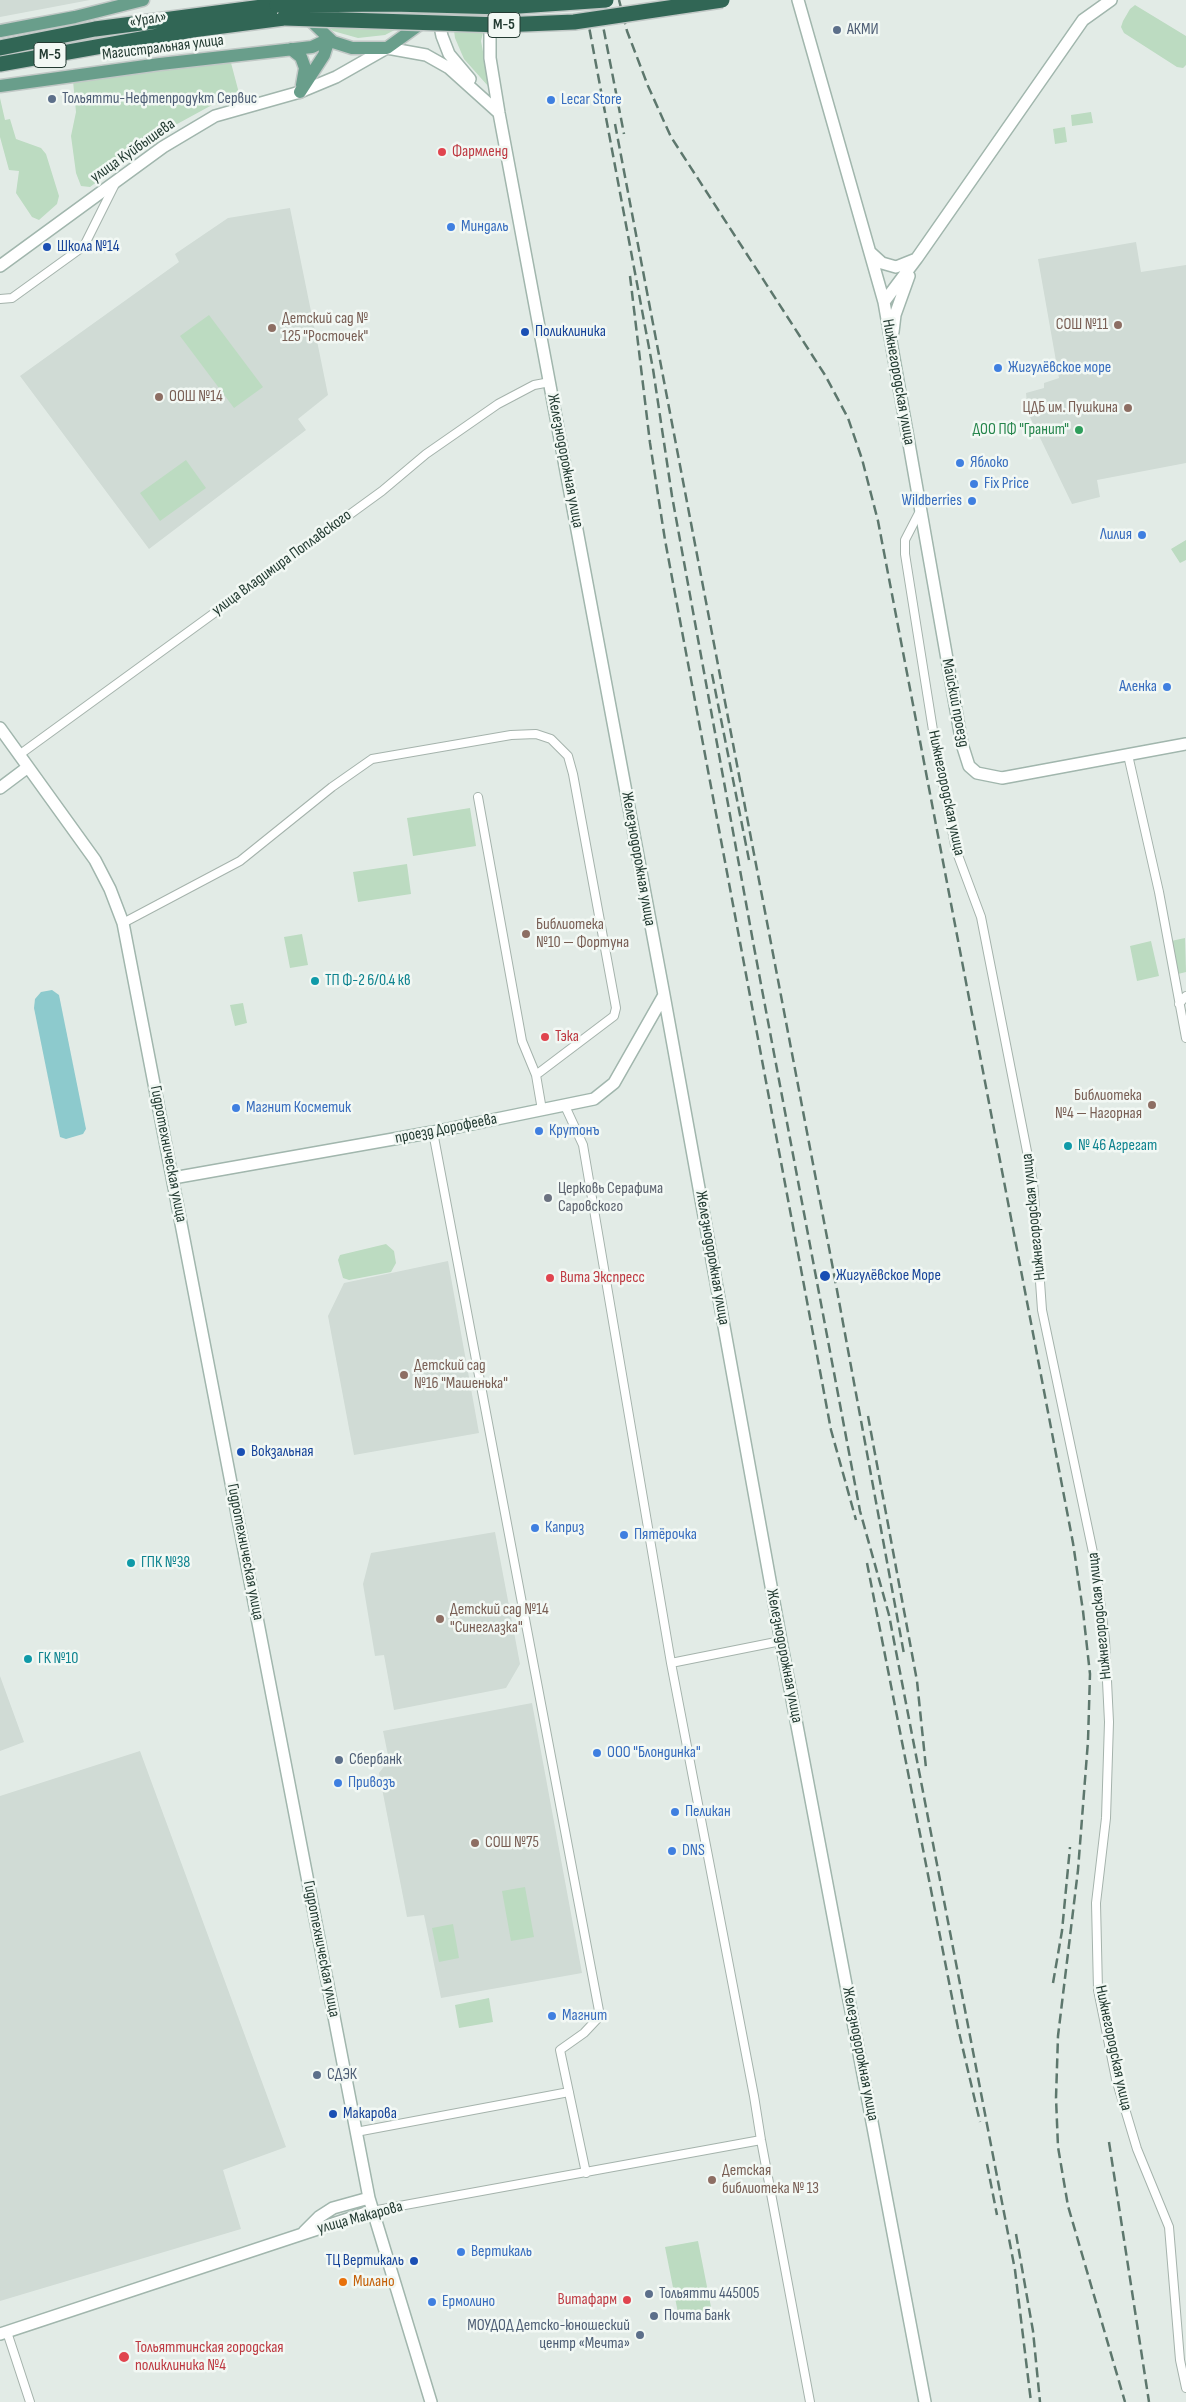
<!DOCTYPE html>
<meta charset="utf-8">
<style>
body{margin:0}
canvas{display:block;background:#e2ebe6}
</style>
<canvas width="1186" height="2402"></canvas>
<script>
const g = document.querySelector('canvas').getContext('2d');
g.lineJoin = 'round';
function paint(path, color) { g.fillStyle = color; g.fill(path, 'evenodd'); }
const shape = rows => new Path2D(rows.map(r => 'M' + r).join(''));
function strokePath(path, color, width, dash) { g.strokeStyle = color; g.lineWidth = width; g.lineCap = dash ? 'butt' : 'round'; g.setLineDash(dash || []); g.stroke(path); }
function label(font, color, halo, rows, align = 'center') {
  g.font = font + ' "Sofia Sans Condensed",sans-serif'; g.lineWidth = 5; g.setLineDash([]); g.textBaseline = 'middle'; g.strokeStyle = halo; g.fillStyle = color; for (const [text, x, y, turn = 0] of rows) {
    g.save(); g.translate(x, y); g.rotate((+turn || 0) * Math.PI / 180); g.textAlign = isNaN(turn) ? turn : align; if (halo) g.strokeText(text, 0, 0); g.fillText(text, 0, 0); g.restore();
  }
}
paint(shape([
 [0,0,90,0,0,17],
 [290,208,328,395,298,419,306,430,149,549,20,376,179,262,175,254,228,218],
 [1136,242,1141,272,1186,265,1186,463,1097,480,1100,497,1072,504,1028,413,1026,393,1044,388,1044,383,1059,378,1038,259],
 [448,1261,479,1433,354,1455,328,1316,344,1283],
 [495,1532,520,1664,506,1688,394,1710,384,1655,375,1656,363,1584,371,1553],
 [0,1676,24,1742,0,1751],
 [532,1703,582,1973,441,1998,424,1915,407,1917,379,1773,389,1760,383,1731],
 [140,1751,286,2147,223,2170,241,2229,0,2301,0,1796]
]), '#d0dbd5');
paint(shape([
 [425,0,408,23,385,35,358,38,333,31,313,14],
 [1135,5,1186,36,1186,65,1183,68,1177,67,1124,33,1121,27,1123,21,1130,9],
 [451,9,488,13,481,41,489,84,488,86,464,59,455,38],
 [230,59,240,97,212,105,168,129,90,187,81,186,76,173,71,136,76,112,73,81,161,67,192,67],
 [0,98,5,120,10,119,16,139,41,148,46,154,59,196,57,204,39,220,32,217,16,193,19,171,9,170,0,137],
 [1091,112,1093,123,1072,126,1071,115],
 [1065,127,1067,142,1055,144,1053,129],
 [209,315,263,387,234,408,180,336],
 [186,460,206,488,160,521,140,493],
 [1186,540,1186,560,1180,563,1171,549],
 [470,808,476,846,413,856,407,818],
 [407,864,411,894,358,902,353,872],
 [302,934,308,965,290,968,284,937],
 [1185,938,1186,972,1178,974,1171,941],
 [1151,941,1159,976,1137,981,1130,946],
 [243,1003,247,1023,235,1026,230,1005],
 [386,1244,394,1251,396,1263,391,1272,349,1280,343,1278,338,1260,340,1255],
 [525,1887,534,1937,511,1941,502,1891],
 [453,1924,459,1958,439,1962,432,1928],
 [489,1998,493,2022,459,2028,455,2005],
 [698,2241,712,2312,679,2318,665,2247]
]), '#bcdbc1');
paint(shape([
 [52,990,59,995,86,1129,83,1134,66,1139,60,1137,34,1008,35,999,41,992]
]), '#8dcacd');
const street = shape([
 [0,299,12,298,84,246,115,184],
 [921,509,905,540,905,554,935,743,956,850,981,917,1033,1182,1042,1310,1095,1562,1105,1640,1109,1722,1106,1818,1096,1903,1098,1990,1116,2079,1137,2149,1169,2227,1180,2360,1186,2388],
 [19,755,382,491,426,454,498,404,534,385,550,382],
 [1128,755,1159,892,1186,1038],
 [478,797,522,1041,536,1075,542,1110],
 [123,923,240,861,332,787,372,759,511,735,536,734,551,739,568,756,573,774,616,1008,614,1016,536,1075],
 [1179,1004,1186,996],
 [565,1106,583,1145,671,1663,754,2096,761,2140,810,2402],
 [433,1132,600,2016,584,2033,560,2050,586,2173],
 [671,1663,781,1641],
 [356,2132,569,2092],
 [372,2211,761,2140],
 [7,2332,30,2402]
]);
const secondary = shape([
 [798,0,884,302,962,744,969,766,977,773,1002,778,1186,744],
 [435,2,442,36,449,54,470,79],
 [504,2,490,33,490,58,499,113,664,995,781,1641,925,2402],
 [871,253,882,263,896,267,916,259],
 [0,266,163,147,215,116,300,92,336,77,387,48,426,55,449,68,499,113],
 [884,302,917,258,1083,20,1111,0],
 [893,332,895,315,909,276],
 [0,728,95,860,110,889,123,923,369,2198,431,2402],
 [0,788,28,767],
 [173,1178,433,1132,594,1099,614,1083,664,995],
 [304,2232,319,2217,333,2208,369,2198],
 [0,2334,372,2211]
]);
const primary = shape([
 [306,16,333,42,352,48,387,48,423,22,436,0],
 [0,31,75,17,143,0],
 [291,49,301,57,305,68,302,85],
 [0,86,160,64,312,47,329,39],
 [300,92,324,55,329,39]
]);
const highway = shape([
 [0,48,95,29,277,5],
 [0,64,192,30,284,18]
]);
strokePath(street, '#a5b3ac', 10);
strokePath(secondary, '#a1b6ad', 14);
strokePath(primary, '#c1c8c6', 15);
strokePath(highway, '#c1c8c6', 18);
strokePath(street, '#fff', 8);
strokePath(secondary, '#fff', 11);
strokePath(primary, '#699e8b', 12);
strokePath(highway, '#316655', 15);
strokePath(shape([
 [584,0,653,369,672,496,754,947,860,1511,889,1615,1001,2197,1015,2270,1031,2402],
 [598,0,624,134],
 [619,0,627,31,648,86,671,137,825,375,848,418,862,459,878,521,1073,1543,1083,1611,1090,1674,1088,1741,1078,1870,1058,2036,1056,2098,1058,2147,1068,2206,1125,2402],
 [615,124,834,1274,904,1654],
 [630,276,650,443,665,540,831,1430,856,1520],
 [712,674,749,860],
 [868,1416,917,1681,926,1768],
 [867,1563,958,2028,980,2122],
 [1053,1983,1062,1931,1070,1847],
 [1109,2142,1149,2402],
 [987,2164,997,2215],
 [1016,2234,1033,2331,1040,2402]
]), '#5d776d', 2.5, [10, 5]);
const highwayBridge = shape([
 [277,5,392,4,504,7,606,0],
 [284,18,501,25,574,22,722,0]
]);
strokePath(highwayBridge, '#c1c8c6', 18, []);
strokePath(highwayBridge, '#316655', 15);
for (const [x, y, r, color] of [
 [837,30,5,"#5c6f8a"],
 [52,99,5,"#5c6f8a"],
 [551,100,5,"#3f7fe0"],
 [442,152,5,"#e0444e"],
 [451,227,5,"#3f7fe0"],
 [47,247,5,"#1a4fb4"],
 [1118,325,5,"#8d6e63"],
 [272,328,5,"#8d6e63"],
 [525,332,5,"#1a4fb4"],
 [998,368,5,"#3f7fe0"],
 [159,397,5,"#8d6e63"],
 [1128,408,5,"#8d6e63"],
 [1079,430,5,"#2e9e5b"],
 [960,463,5,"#3f7fe0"],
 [974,484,5,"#3f7fe0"],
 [972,501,5,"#3f7fe0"],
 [1142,535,5,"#3f7fe0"],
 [1167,687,5,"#3f7fe0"],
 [526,934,5,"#8d6e63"],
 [315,981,5,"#0f9aa8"],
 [545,1037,5,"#e0444e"],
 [1152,1105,5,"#8d6e63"],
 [236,1108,5,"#3f7fe0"],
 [539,1131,5,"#3f7fe0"],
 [1068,1146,5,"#0f9aa8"],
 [548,1198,5,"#6b7280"],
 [825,1276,6,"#1a4fb4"],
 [550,1278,5,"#e0444e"],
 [404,1375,5,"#8d6e63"],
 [241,1452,5,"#1a4fb4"],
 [535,1528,5,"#3f7fe0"],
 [624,1535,5,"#3f7fe0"],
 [131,1563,5,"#0f9aa8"],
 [440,1619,5,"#8d6e63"],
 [28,1659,5,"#0f9aa8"],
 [597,1753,5,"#3f7fe0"],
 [339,1760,5,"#5c6f8a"],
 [338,1783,5,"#3f7fe0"],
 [675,1812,5,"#3f7fe0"],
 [475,1843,5,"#8d6e63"],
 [672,1851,5,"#3f7fe0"],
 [552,2016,5,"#3f7fe0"],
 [317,2075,5,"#5c6f8a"],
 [333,2114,5,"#1a4fb4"],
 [712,2180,5,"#8d6e63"],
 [461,2252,5,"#3f7fe0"],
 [414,2261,5,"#1a4fb4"],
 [343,2282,5,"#e8710a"],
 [649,2294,5,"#5c6f8a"],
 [627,2300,5,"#e0444e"],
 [432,2302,5,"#3f7fe0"],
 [654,2316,5,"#5c6f8a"],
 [640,2335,5,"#5c6f8a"],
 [124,2357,6,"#e0444e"]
]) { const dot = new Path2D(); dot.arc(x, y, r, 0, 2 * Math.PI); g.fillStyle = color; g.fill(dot); strokePath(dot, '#f2f8f4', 2); }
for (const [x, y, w] of [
 [504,25,32],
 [50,55,32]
]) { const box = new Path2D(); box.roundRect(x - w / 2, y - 12.5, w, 25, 4); g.fillStyle = '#f2f8f4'; g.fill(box); strokePath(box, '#233b32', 1); }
label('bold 15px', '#233b32', null, [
 ["М-5",504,25],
 ["М-5",50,55]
]);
label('16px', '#233b32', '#f2f8f4', [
 ["«Урал»",148,20,-10],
 ["Магистральная улица",163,48,-7],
 ["улица Куйбышева",133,151,-35],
 ["Нижнегородская улица",898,382,80],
 ["Железнодорожная улица",565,461,79],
 ["улица Владимира Поплавского",282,563,-36],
 ["Майский проезд",955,703,79],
 ["Нижнегородская улица",946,793,78],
 ["Железнодорожная улица",638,859,80],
 ["проезд Дорофеева",446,1129,-11],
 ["Гидротехническая улица",168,1154,79],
 ["Нижнегородская улица",1034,1217,-96],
 ["Железнодорожная улица",712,1258,80],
 ["Гидротехническая улица",245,1552,79],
 ["Нижнегородская улица",1100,1616,-96],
 ["Железнодорожная улица",784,1656,79],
 ["Гидротехническая улица",321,1949,79],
 ["Нижнегородская улица",1113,2048,78],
 ["Железнодорожная улица",860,2054,79],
 ["улица Макарова",360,2218,-15]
]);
label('16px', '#4e5e75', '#f2f8f4', [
 ["АКМИ",847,30],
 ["Тольятти-Нефтепродукт Сервис",62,99],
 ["Сбербанк",349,1760],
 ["СДЭК",327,2075],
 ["Тольятти 445005",659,2294],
 ["Почта Банк",664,2316],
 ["МОУДОД Детско-юношеский",630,2326,"right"],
 ["центр «Мечта»",630,2344,"right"]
], 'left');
label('16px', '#366cbe', '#f2f8f4', [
 ["Lecar Store",561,100],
 ["Миндаль",461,227],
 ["Жигулёвское море",1008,368],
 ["Яблоко",970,463],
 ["Fix Price",984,484],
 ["Wildberries",962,501,"right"],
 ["Лилия",1132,535,"right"],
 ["Аленка",1157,687,"right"],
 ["Магнит Косметик",246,1108],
 ["Крутонъ",549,1131],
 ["Каприз",545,1528],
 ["Пятёрочка",634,1535],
 ["ООО \"Блондинка\"",607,1753],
 ["Привозъ",348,1783],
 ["Пеликан",685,1812],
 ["DNS",682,1851],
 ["Магнит",562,2016],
 ["Вертикаль",471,2252],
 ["Ермолино",442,2302]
], 'left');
label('16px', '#be3a42', '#f2f8f4', [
 ["Фармленд",452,152],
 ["Тэка",555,1037],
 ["Вита Экспресс",560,1278],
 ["Витафарм",617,2300,"right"],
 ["Тольяттинская городская",135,2348],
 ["поликлиника №4",135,2366]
], 'left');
label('16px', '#164399', '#f2f8f4', [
 ["Школа №14",57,247],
 ["Поликлиника",535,332],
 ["Жигулёвское Море",836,1276],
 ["Вокзальная",251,1452],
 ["Макарова",343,2114],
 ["ТЦ Вертикаль",404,2261,"right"]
], 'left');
label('16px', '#785e54', '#f2f8f4', [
 ["Детский сад №",282,319],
 ["125 \"Росточек\"",282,337],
 ["СОШ №11",1108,325,"right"],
 ["ООШ №14",169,397],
 ["ЦДБ им. Пушкина",1118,408,"right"],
 ["Библиотека",536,925],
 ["№10 — Фортуна",536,943],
 ["Библиотека",1142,1096,"right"],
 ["№4 — Нагорная",1142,1114,"right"],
 ["Детский сад",414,1366],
 ["№16 \"Машенька\"",414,1384],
 ["Детский сад №14",450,1610],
 ["\"Синеглазка\"",450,1628],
 ["СОШ №75",485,1843],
 ["Детская",722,2171],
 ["библиотека № 13",722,2189]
], 'left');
label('16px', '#27864d', '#f2f8f4', [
 ["ДОО ПФ \"Гранит\"",1069,430]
], 'right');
label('16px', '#0d838f', '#f2f8f4', [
 ["ТП Ф-2 6/0.4 кв",325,981],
 ["№ 46 Агрегат",1078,1146],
 ["ГПК №38",141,1563],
 ["ГК №10",38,1659]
], 'left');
label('16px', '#5b616d', '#f2f8f4', [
 ["Церковь Серафима",558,1189],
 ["Саровского",558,1207]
], 'left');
label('16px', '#c56008', '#f2f8f4', [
 ["Милано",353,2282]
], 'left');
</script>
